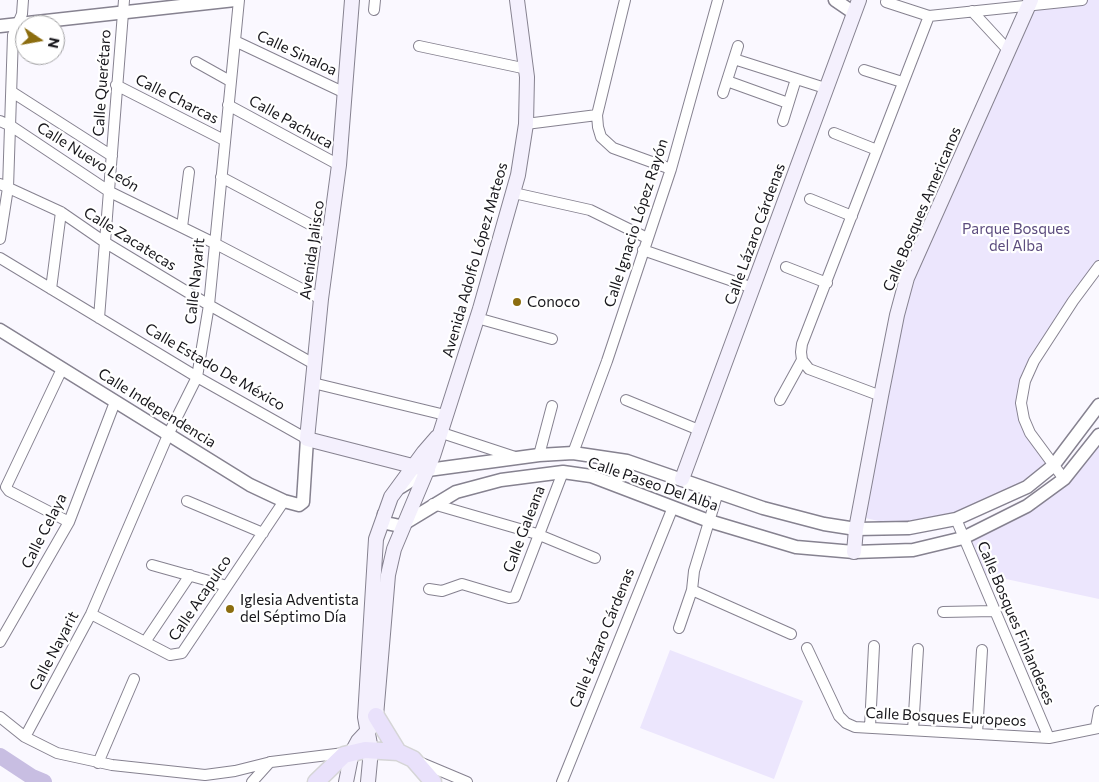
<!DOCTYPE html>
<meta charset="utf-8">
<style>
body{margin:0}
#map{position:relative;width:1099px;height:782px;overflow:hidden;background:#faf8ff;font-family:Commissioner,sans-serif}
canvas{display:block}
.north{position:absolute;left:15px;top:15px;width:50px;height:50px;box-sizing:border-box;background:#fff;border:1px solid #a2a2a4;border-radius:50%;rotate:102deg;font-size:14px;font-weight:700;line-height:20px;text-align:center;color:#17161b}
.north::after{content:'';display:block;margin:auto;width:18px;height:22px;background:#8c6d0f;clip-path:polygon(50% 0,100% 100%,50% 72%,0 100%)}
</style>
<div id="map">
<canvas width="1099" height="782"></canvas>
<div class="north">N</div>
</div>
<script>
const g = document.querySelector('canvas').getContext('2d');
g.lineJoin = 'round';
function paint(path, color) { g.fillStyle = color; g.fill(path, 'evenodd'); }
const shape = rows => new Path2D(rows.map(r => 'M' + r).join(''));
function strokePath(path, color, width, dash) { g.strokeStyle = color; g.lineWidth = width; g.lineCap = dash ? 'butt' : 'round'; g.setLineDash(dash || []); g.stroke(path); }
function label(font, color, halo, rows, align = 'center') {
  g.font = font + ' Commissioner,sans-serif'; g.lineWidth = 4.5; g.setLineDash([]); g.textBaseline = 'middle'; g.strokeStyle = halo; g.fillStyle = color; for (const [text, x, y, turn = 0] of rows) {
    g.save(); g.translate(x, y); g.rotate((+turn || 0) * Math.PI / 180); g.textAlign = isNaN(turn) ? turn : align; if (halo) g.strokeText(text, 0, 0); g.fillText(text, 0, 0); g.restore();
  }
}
paint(shape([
 [1082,0,1099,0,1099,266,1025,381,1024,419,1053,466,956,519,909,528,861,517,897,315,1028,7],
 [1099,435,1099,599,978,573,963,538,1027,506],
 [670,650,803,701,774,779,640,728]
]), '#ece6fd');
strokePath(shape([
 [0,756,32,777,44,782]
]), '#c8bee2', 16);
const minor = shape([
 [625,0,597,115,598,127,601,137,613,148,671,169],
 [886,2,929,16,1082,0],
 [374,10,375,0],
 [972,11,1009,51],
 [235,41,345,93],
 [419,46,527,69],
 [734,59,825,88],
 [196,62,230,81],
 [864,70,902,82],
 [727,81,788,103],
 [116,85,224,140],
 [12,92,112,156],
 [723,93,738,46],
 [228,105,339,165],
 [0,121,11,126,110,192,214,243,321,299],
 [783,121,796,79],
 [526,124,597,115],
 [834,133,877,150],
 [221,177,330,235],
 [0,184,61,212,106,243,209,305,314,364],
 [514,193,590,210,647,238],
 [810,199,852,216],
 [182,227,189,172],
 [0,239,8,188,13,35,22,14,23,0],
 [643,250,753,288],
 [0,258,197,377,307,439],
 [786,267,827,283],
 [51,289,61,212],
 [99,318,124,0],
 [477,318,552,339],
 [62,369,6,487,9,491,69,522],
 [313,383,445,415],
 [881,396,809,369,802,360,801,352,802,344,929,16],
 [626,400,699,430],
 [780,400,802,360],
 [439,432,515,457],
 [573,453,607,361,671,169,718,0],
 [539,455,552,406],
 [1064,479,1030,433,1024,419,1021,403,1025,381,1034,361,1073,301,1099,266],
 [187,501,263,533],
 [433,504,537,534,595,558],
 [956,519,1049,738],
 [152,565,227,586],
 [429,589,442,591,462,584,509,598,515,597,563,472],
 [692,590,791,634],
 [943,612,994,611],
 [91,614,170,655,182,653,284,501],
 [679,628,692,590,694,571,718,492],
 [0,642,69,522,115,402],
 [145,642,190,575],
 [807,648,839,716,846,723,855,727,1049,738,1099,728],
 [0,717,25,737,57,753,112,765,205,775,235,771,271,762,344,753],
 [870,727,874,646],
 [1096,727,1099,711],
 [913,730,918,649],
 [977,734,982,650],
 [25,737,91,614,168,435,197,377,209,305,239,0],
 [417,761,467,782],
 [98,763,134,679],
 [252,782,270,762],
 [562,782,673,507]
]);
const tertiary = shape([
 [835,0,854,13],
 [0,26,235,0],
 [0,330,250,485,284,501,299,505,303,502,307,439],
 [617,485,616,474,618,466,627,461],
 [401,487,428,470,539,455,573,453,627,461,763,508,824,524,856,529,909,528,956,519,1027,487,1053,466,1099,405],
 [384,514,386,523,400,526,456,492,501,480,563,472,591,476,709,521,796,547,854,552,913,550,963,538,1027,506,1064,479,1099,435]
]);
const secondary = shape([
 [352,0,339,165,321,299,307,439,428,470],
 [682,479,859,0],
 [854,552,856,529,881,396,897,315,907,278,1031,0],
 [346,782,352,752,358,741,373,725,376,716,388,575,394,549,433,456,480,309,518,175,526,124,527,77,517,0],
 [368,782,371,750,365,717,376,539,391,497,424,452,437,437]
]);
const primary = shape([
 [376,716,398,752],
 [316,782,344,755,365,750,398,752,413,759,433,782]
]);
strokePath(minor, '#868290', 12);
strokePath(tertiary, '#868290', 15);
strokePath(secondary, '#868290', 16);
strokePath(primary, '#d5d5d6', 19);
strokePath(minor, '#fff', 10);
strokePath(tertiary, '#fff', 12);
strokePath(secondary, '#f4f0fd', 14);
strokePath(primary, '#e9e1fb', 16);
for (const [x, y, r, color] of [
 [517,302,5,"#8c6d0f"],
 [230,609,5,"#8c6d0f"]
]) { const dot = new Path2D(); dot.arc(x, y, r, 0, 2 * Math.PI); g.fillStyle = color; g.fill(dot); strokePath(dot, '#fff', 2); }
label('15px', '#17161b', '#fff', [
 ["Calle Sinaloa",297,53,25],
 ["Calle Querétaro",102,83,-86],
 ["Calle Charcas",177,99,27],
 ["Calle Pachuca",291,122,29],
 ["Calle Nuevo León",88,157,32],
 ["Calle Bosques Americanos",922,209,-67],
 ["Calle Ignacio López Rayón",636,223,-72],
 ["Calle Lázaro Cárdenas",755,234,-70],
 ["Calle Zacatecas",130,239,32],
 ["Avenida Jalisco",312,250,-82],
 ["Avenida Adolfo López Mateos",475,260,-74],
 ["Calle Nayarit",195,281,-84],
 ["Calle Estado De México",215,367,30],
 ["Calle Independencia",157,408,32],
 ["Calle Paseo Del Alba",653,484,19],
 ["Calle Galeana",524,529,-69],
 ["Calle Celaya",44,531,-63],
 ["Calle Acapulco",200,598,-56],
 ["Calle Bosques Finlandeses",1016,623,67],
 ["Calle Lázaro Cárdenas",602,638,-68],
 ["Calle Nayarit",54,651,-62],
 ["Calle Bosques Europeos",946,717,3]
]);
label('15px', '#5c4c7e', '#fff', [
 ["Parque Bosques",1016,229],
 ["del Alba",1016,246]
]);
label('15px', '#17161b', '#fff', [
 ["Conoco",527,302],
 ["Iglesia Adventista",240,600],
 ["del Séptimo Día",240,617]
], 'left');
</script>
